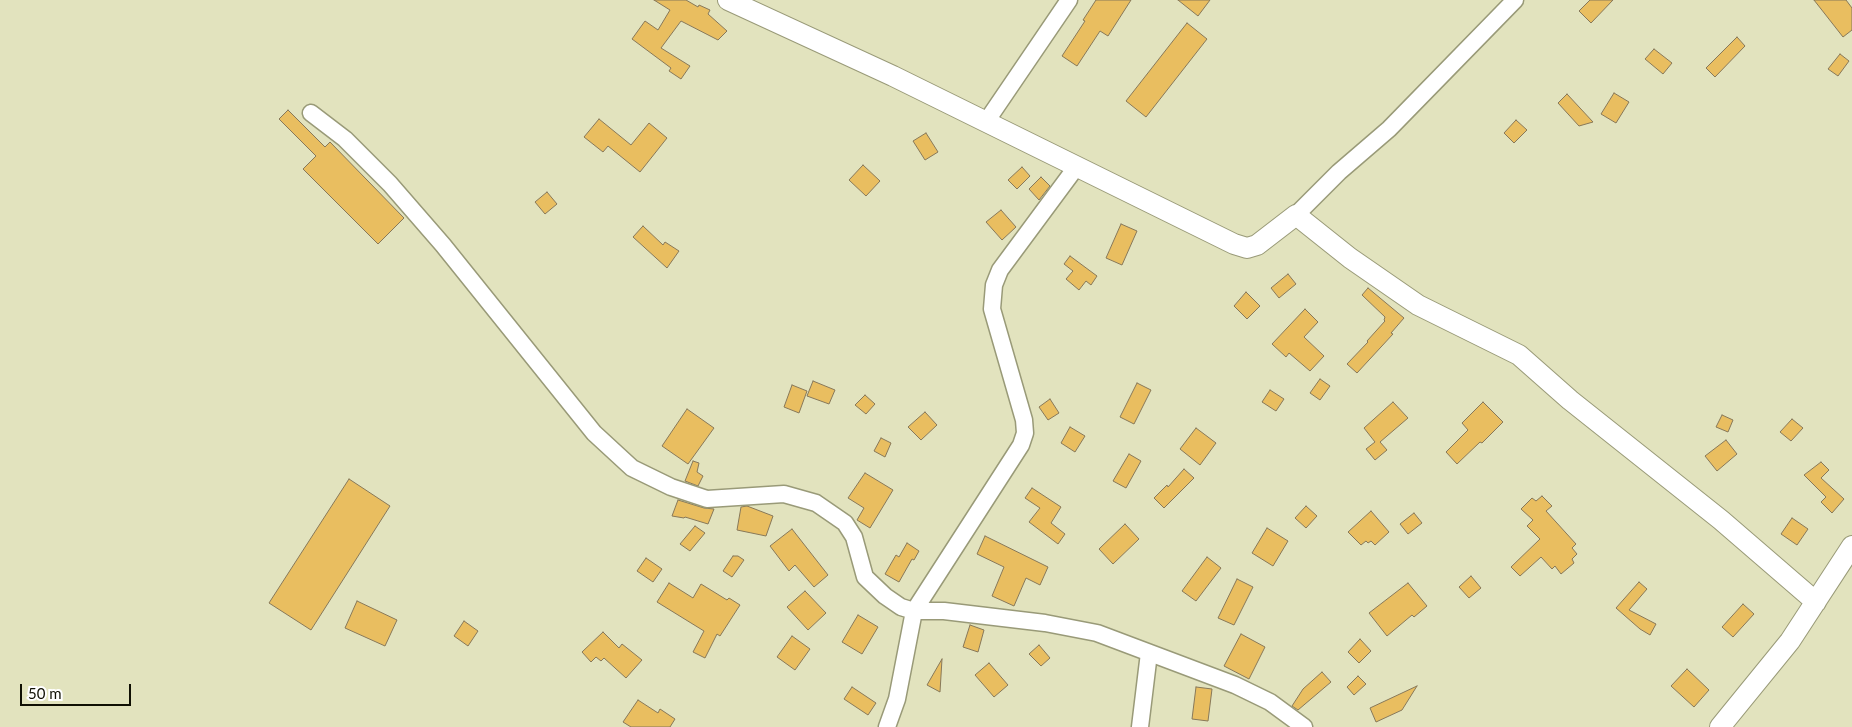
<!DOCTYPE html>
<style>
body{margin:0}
#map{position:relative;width:1852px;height:727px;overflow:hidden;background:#e2e3be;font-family:Lato,sans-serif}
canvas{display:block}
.scale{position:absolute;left:20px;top:684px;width:111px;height:22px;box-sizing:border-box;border:2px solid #101004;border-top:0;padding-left:6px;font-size:15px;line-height:18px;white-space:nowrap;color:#101004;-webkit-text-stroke:4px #fff;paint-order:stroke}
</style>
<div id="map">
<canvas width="1852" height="727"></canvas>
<div class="scale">50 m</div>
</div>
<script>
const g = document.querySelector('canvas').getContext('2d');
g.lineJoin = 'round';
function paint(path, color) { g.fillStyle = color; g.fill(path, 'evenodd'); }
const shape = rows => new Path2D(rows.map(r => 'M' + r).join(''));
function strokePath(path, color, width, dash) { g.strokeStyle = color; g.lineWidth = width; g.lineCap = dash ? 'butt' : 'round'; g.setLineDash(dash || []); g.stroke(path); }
const building = shape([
 [654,0,686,0,698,7,699,5,710,10,708,14,727,31,718,40,681,21,661,48,690,66,681,79,669,71,671,68,632,39,645,21,658,30,670,10,654,0],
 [1096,0,1131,0,1108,36,1100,31,1077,66,1062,56,1085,21,1083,20,1096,0],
 [1178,0,1210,0,1198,16,1178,0],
 [1590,0,1613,0,1591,23,1579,11,1590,0],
 [1814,0,1846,0,1852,8,1852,30,1843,37,1814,0],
 [1187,23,1207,39,1146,117,1126,101,1187,23],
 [1737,37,1745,46,1715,77,1706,68,1737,37],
 [1654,49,1672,63,1663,74,1645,59,1654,49],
 [1840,54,1849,61,1838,76,1828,69,1840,54],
 [1614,93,1629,102,1616,123,1601,114,1614,93],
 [1567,94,1593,122,1579,126,1558,103,1567,94],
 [288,110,325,147,330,142,404,218,378,244,303,169,316,156,279,119,288,110],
 [599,119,631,145,649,123,667,138,640,172,608,146,603,152,584,137,599,119],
 [1516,120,1527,130,1514,143,1504,133,1516,120],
 [926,133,938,152,925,160,913,141,926,133],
 [863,165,880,181,866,196,849,180,863,165],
 [1022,167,1030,176,1017,189,1008,180,1022,167],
 [1041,177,1050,186,1039,200,1029,189,1041,177],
 [547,192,557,204,545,214,535,202,547,192],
 [1001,210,1016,227,1002,240,986,222,1001,210],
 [1121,224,1137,231,1122,265,1106,258,1121,224],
 [643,226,663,245,665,242,679,251,667,268,633,237,643,226],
 [1070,256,1097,276,1091,285,1086,281,1079,290,1066,279,1073,271,1064,264,1070,256],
 [1288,274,1296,284,1279,298,1271,288,1288,274],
 [1368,288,1404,318,1391,333,1393,334,1357,373,1347,364,1368,342,1367,341,1385,321,1384,320,1385,317,1362,295,1368,288],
 [1246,292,1260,306,1247,319,1234,306,1246,292],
 [1305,309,1318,322,1304,337,1324,356,1310,371,1289,353,1286,357,1272,344,1305,309],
 [1320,379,1330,386,1320,400,1310,393,1320,379],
 [813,381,835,390,829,404,807,396,813,381],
 [1137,383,1151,390,1134,424,1120,417,1137,383],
 [792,385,807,391,799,413,784,407,792,385],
 [1270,390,1284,399,1276,411,1262,402,1270,390],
 [865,395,875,404,866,414,855,405,865,395],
 [1050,399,1059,413,1048,420,1039,407,1050,399],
 [1393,402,1408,418,1380,442,1387,450,1375,460,1366,449,1375,442,1364,428,1393,402],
 [1483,402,1503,422,1482,443,1480,442,1457,464,1446,452,1468,430,1462,423,1483,402],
 [687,409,714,428,688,464,662,446,687,409],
 [925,412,937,425,921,440,908,427,925,412],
 [1722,415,1733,420,1728,432,1716,427,1722,415],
 [1792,419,1803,428,1791,441,1780,432,1792,419],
 [1070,427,1085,436,1075,452,1061,443,1070,427],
 [1196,428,1216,443,1200,465,1180,449,1196,428],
 [881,438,891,443,885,457,874,451,881,438],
 [1726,440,1737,454,1717,471,1705,456,1726,440],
 [1129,454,1141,461,1126,488,1113,481,1129,454],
 [693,461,699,463,697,472,703,476,698,486,685,481,693,461],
 [1821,462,1829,470,1821,478,1844,499,1832,513,1821,502,1826,497,1804,475,1821,462],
 [1184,469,1194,478,1164,508,1154,498,1167,485,1168,487,1184,469],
 [865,473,893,490,870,528,857,520,864,508,848,498,865,473],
 [349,479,390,506,311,630,269,603,349,479],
 [1032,488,1061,507,1051,523,1065,534,1058,544,1029,522,1040,508,1025,498,1032,488],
 [1542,496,1552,506,1546,511,1576,544,1572,548,1577,554,1572,559,1574,563,1561,574,1555,566,1552,569,1541,557,1520,576,1511,567,1540,539,1527,526,1533,520,1521,509,1532,498,1536,501,1542,496],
 [678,500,704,508,714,509,708,524,685,517,684,518,672,516,678,500],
 [747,506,773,516,766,536,737,530,741,507,747,506],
 [1306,506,1317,516,1306,528,1295,518,1306,506],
 [1371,511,1389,532,1375,545,1371,541,1368,543,1366,541,1361,545,1348,532,1371,511],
 [1414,513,1422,523,1408,534,1400,524,1414,513],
 [1792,518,1808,529,1797,545,1781,534,1792,518],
 [1125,524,1139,539,1113,564,1099,549,1125,524],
 [695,526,705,533,690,551,680,544,695,526],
 [1267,528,1288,541,1273,566,1252,553,1267,528],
 [792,529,828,575,814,587,795,565,789,571,770,546,792,529],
 [985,536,1048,567,1040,585,1026,578,1014,606,992,596,1004,567,977,554,985,536],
 [907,543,919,551,914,560,912,559,899,582,885,574,896,555,899,557,907,543],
 [733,556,738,556,744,560,732,577,723,571,733,556],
 [1207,557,1221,568,1196,601,1182,591,1207,557],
 [646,558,662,569,653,582,637,571,646,558],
 [1471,576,1481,588,1469,598,1459,587,1471,576],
 [1237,579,1253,587,1234,625,1218,618,1237,579],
 [1639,582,1647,589,1629,610,1656,624,1650,635,1640,629,1616,608,1639,582],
 [669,583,693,598,701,584,727,600,729,598,740,605,720,636,717,634,705,658,693,652,704,631,657,602,669,583],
 [1408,583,1427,606,1414,617,1412,615,1387,636,1369,613,1408,583],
 [805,591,826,613,808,630,787,607,805,591],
 [357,601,397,620,385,646,345,628,357,601],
 [1743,604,1754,614,1733,637,1722,627,1743,604],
 [858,615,878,627,862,654,842,642,858,615],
 [464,621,478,631,468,646,454,636,464,621],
 [970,625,984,630,978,652,963,647,970,625],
 [603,632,619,648,622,644,642,660,626,678,604,658,601,661,596,657,591,662,582,652,603,632],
 [1241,634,1265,647,1249,679,1224,666,1241,634],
 [792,636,810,649,795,670,777,657,792,636],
 [1360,639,1371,651,1359,663,1348,652,1360,639],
 [1039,645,1050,658,1041,666,1029,654,1039,645],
 [942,659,940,692,927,685,942,659],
 [989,663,1008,685,994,697,975,675,989,663],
 [1687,669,1709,690,1694,707,1671,686,1687,669],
 [1322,672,1331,682,1298,710,1292,706,1303,689,1322,672],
 [1358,676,1366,684,1354,695,1347,687,1358,676],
 [1417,686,1402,710,1376,722,1370,708,1417,686],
 [852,687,876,703,868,715,844,699,852,687],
 [1196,687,1212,689,1208,721,1192,719,1196,687],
 [638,700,658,713,660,709,675,719,670,727,631,727,623,722,638,700]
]);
paint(building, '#e9be60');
strokePath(building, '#877859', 1);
const minor = shape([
 [311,113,345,139,390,184,443,245,594,433,632,468,671,487,707,499,784,494,816,503,845,523,854,537,865,577,885,596,901,607,914,611,944,611,1045,623,1097,633,1235,685,1270,702,1304,727],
 [986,122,1069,0],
 [1296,215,1339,172,1389,129,1515,0],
 [887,727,897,699,914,611,1021,445,1025,433,1024,420,992,309,994,285,1000,270,1077,166],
 [1140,727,1149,653]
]);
const tertiary = shape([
 [728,0,893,76,1234,244,1247,248,1257,245,1296,215,1350,258,1418,305,1519,355,1570,400,1721,520,1816,602],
 [1720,727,1790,641,1852,546]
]);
strokePath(minor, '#999a78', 19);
strokePath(tertiary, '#999a78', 22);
strokePath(minor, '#fff', 16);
strokePath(tertiary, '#fff', 20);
</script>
